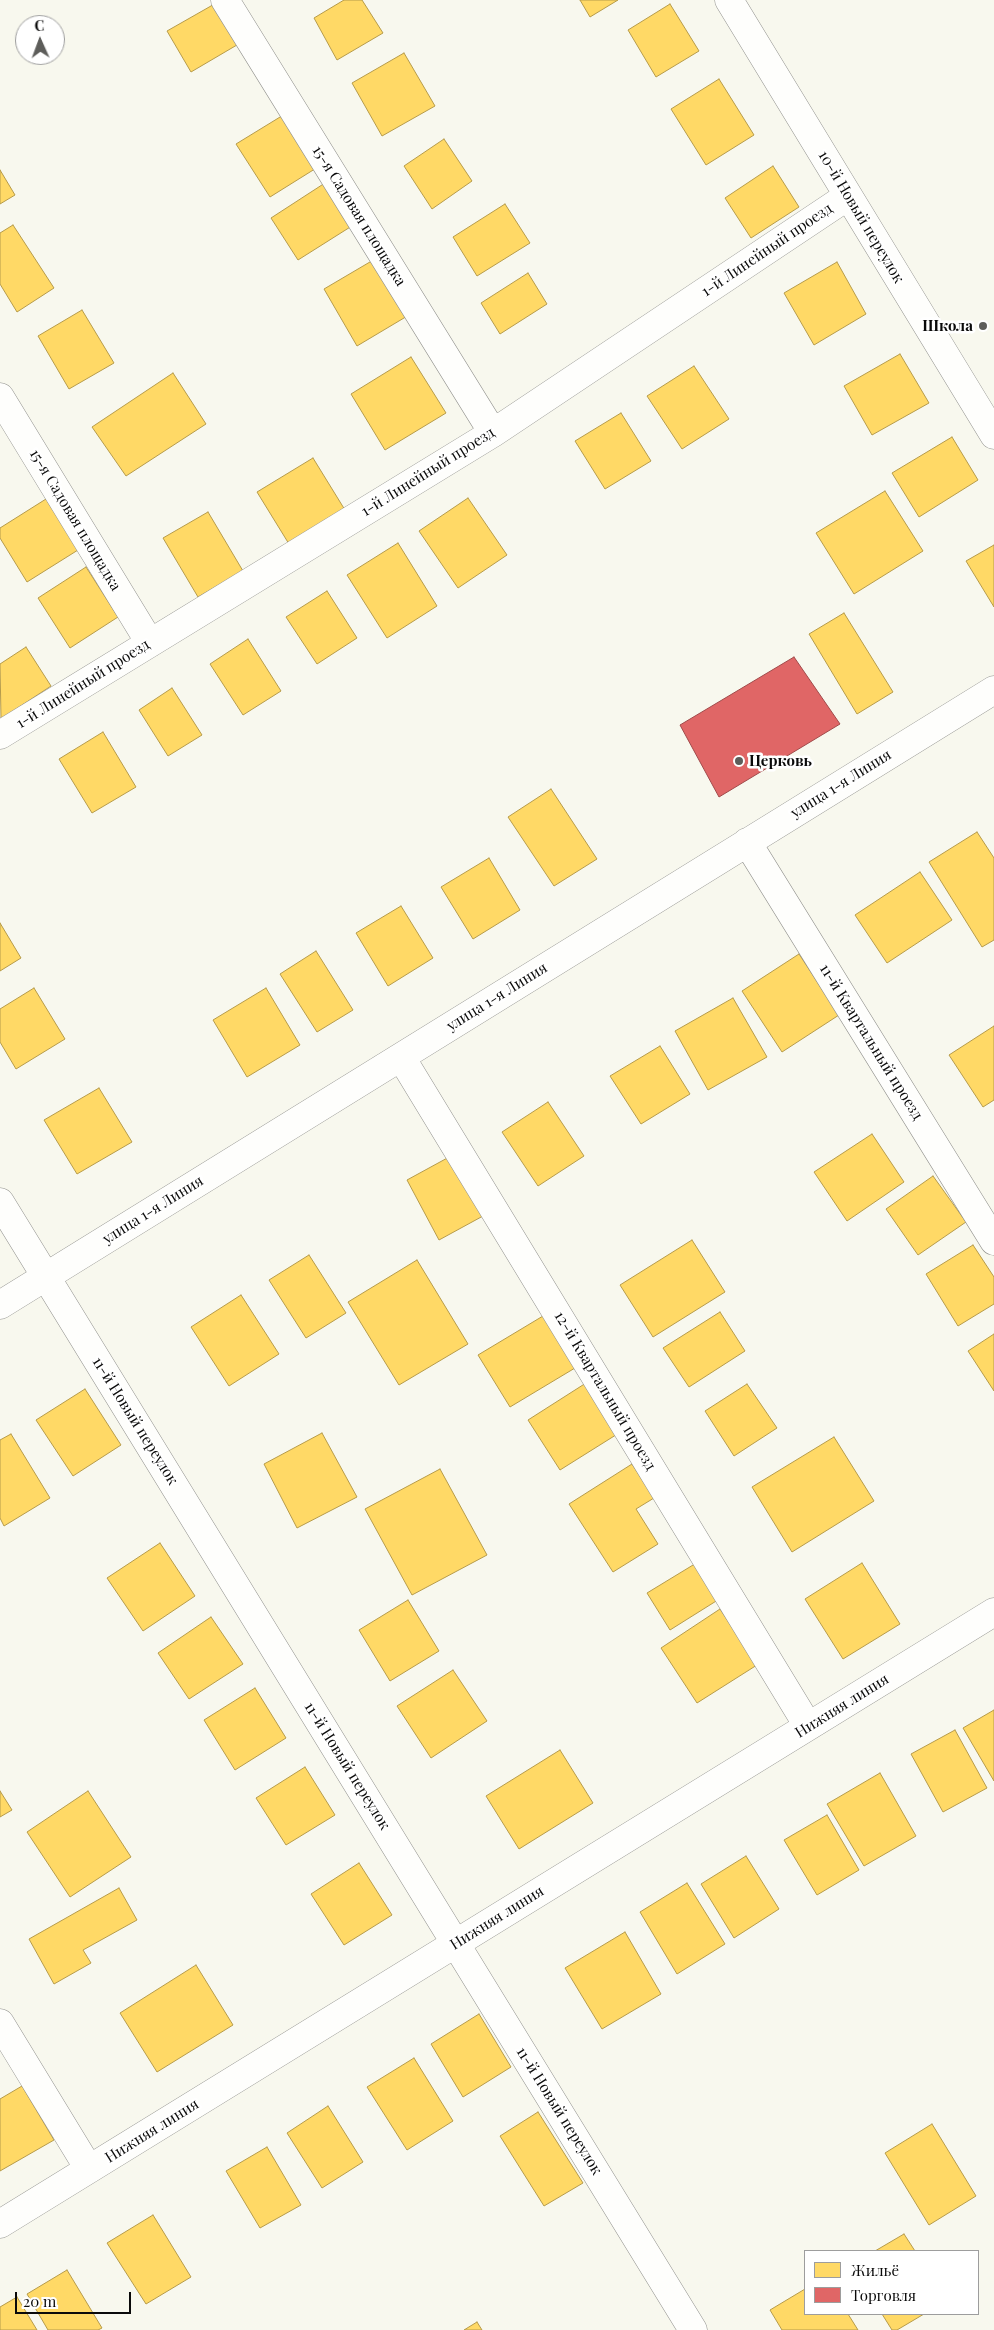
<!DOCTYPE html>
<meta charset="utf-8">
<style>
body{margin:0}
#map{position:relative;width:994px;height:2330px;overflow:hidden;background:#f8f8ee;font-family:"Playfair Display",serif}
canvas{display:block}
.legend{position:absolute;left:804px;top:2250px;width:175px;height:65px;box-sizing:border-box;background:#fff;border:1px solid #9d9d9d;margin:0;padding:6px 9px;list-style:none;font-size:15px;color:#0a0a0a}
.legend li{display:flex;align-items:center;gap:10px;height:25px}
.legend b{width:25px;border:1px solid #9d9d9d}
.north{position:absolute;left:15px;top:15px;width:50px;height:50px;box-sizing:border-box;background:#fff;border:1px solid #9d9d9d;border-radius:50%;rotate:358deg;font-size:14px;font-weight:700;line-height:20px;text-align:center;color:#0a0a0a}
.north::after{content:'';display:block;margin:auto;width:18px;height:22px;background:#5d5d5a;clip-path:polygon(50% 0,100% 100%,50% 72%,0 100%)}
.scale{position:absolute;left:15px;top:2292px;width:116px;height:22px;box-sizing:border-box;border:2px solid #0a0a0a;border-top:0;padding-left:6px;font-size:15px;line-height:18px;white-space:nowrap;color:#0a0a0a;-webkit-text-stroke:4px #fff;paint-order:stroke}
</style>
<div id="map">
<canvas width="994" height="2330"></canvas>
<ul class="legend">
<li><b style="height:14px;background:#ffd966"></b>Жильё</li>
<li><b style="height:14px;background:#e06666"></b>Торговля</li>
</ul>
<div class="north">С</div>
<div class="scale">20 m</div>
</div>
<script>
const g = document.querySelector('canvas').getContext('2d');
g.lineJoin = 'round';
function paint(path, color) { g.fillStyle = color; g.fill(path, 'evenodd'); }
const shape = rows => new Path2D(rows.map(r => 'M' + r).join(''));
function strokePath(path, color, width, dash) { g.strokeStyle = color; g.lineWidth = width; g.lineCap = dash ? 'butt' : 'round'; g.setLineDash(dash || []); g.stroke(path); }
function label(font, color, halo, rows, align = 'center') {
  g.font = font + ' "Playfair Display",serif'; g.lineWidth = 5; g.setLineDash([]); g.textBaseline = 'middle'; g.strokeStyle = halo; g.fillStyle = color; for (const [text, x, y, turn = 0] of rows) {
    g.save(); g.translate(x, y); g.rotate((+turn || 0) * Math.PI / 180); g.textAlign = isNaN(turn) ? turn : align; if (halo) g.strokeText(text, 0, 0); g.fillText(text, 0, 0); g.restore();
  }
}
const homes = shape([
 [344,0,362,0,383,33,337,60,314,18,344,0],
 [580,0,618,0,590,17,580,0],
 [218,2,242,42,191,72,167,31,218,2],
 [670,4,699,51,656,77,628,30,670,4],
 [404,53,435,106,382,136,352,83,404,53],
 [719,79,754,135,706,165,671,109,719,79],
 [285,114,318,167,270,197,236,144,285,114],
 [444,139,472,181,432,209,404,166,444,139],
 [773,166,799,207,751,238,725,198,773,166],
 [0,170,15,195,0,204,0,170],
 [328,181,355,224,298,260,271,218,328,181],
 [505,204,530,243,477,276,453,237,505,204],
 [13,225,54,288,17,312,0,284,0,233,13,225],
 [375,259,409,315,357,346,324,289,375,259],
 [837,262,866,314,814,345,784,293,837,262],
 [528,273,547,304,500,334,481,303,528,273],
 [82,310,114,363,69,389,38,336,82,310],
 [900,354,929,403,872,435,844,386,900,354],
 [411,357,446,413,385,450,351,394,411,357],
 [694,366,729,419,682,449,647,396,694,366],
 [173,373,206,424,126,476,92,427,173,373],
 [621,413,651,461,605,489,575,441,621,413],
 [952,437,978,480,919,517,892,473,952,437],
 [313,458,345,510,289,544,257,492,313,458],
 [885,491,923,551,854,594,816,533,885,491],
 [468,498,507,555,458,588,419,531,468,498],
 [46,499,78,550,27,582,0,538,0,528,46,499],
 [208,512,243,571,198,597,163,538,208,512],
 [398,543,437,606,387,638,347,575,398,543],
 [994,545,994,607,966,561,994,545],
 [86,567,118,617,70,648,38,598,86,567],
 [327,591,357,638,317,664,286,617,327,591],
 [844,613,893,692,857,714,809,634,844,613],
 [248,639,281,691,243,715,210,664,248,639],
 [26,647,51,686,1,719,0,664,26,647],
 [172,688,202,735,168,756,139,710,172,688],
 [103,732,136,787,92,813,59,759,103,732],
 [551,789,597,859,554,886,508,817,551,789],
 [977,832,994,858,994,940,982,947,929,862,977,832],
 [489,858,520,910,473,939,441,887,489,858],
 [920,872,952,920,887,963,855,915,920,872],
 [401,906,433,958,388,986,356,933,401,906],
 [0,923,21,958,0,971,0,923],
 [316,951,353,1010,317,1032,280,974,316,951],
 [799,954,839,1015,782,1052,742,991,799,954],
 [34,988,65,1039,16,1069,0,1042,0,1009,34,988],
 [266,988,300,1045,247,1077,213,1020,266,988],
 [733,998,767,1057,708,1090,675,1031,733,998],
 [994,1026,994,1100,983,1107,949,1055,994,1026],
 [660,1046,690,1094,641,1124,610,1076,660,1046],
 [99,1088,132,1142,77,1174,44,1120,99,1088],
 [548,1102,584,1156,538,1186,502,1132,548,1102],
 [872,1134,904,1182,847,1221,814,1172,872,1134],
 [451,1156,483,1216,439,1240,407,1180,451,1156],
 [933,1176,966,1222,918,1255,886,1209,933,1176],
 [692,1240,725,1292,653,1337,620,1285,692,1240],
 [973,1245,994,1277,994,1304,958,1326,926,1274,973,1245],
 [309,1255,346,1313,306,1338,269,1280,309,1255],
 [417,1260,468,1344,399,1385,348,1302,417,1260],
 [241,1295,279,1354,229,1386,191,1327,241,1295],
 [720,1312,745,1351,689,1387,663,1348,720,1312],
 [543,1316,575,1368,510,1407,478,1355,543,1316],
 [994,1334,994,1391,968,1351,994,1334],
 [586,1383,619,1433,560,1470,528,1420,586,1383],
 [747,1384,777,1428,734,1456,705,1411,747,1384],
 [85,1389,121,1445,73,1476,36,1420,85,1389],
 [322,1433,357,1497,297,1528,264,1464,322,1433],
 [11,1434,50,1498,4,1526,0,1518,0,1440,11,1434],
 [834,1437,874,1501,792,1552,752,1487,834,1437],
 [632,1464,654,1498,636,1509,658,1544,613,1572,569,1504,632,1464],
 [440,1469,487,1555,412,1595,365,1509,440,1469],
 [160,1543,195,1596,143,1631,107,1578,160,1543],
 [698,1562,721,1598,670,1630,647,1593,698,1562],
 [862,1563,900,1624,843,1659,805,1599,862,1563],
 [408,1600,439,1651,390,1681,359,1630,408,1600],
 [720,1609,757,1665,697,1703,661,1648,720,1609],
 [211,1617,243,1664,189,1699,158,1653,211,1617],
 [453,1670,487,1721,431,1758,397,1706,453,1670],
 [255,1688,286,1738,235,1770,204,1720,255,1688],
 [994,1710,994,1781,963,1728,994,1710],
 [955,1730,987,1788,943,1812,911,1754,955,1730],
 [560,1750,593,1803,519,1849,486,1796,560,1750],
 [305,1767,335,1815,286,1845,256,1798,305,1767],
 [880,1773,916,1836,864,1866,827,1804,880,1773],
 [0,1791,12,1810,0,1817,0,1791],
 [88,1791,131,1857,70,1897,27,1832,88,1791],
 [827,1815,859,1870,817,1895,784,1840,827,1815],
 [746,1856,779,1909,734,1938,701,1884,746,1856],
 [359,1863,392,1915,344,1945,311,1894,359,1863],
 [687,1883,725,1944,677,1974,640,1912,687,1883],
 [119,1888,137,1920,83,1950,91,1963,54,1984,29,1939,119,1888],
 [625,1932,661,1994,602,2029,565,1968,625,1932],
 [196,1965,233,2025,157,2072,120,2013,196,1965],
 [479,2014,511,2067,463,2097,431,2044,479,2014],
 [414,2058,453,2121,407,2150,367,2087,414,2058],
 [22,2086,54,2140,0,2171,0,2099,22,2086],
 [328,2106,363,2162,322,2188,287,2133,328,2106],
 [538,2112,583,2183,544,2206,500,2136,538,2112],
 [932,2124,976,2196,929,2225,885,2153,932,2124],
 [267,2147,301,2205,260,2228,226,2171,267,2147],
 [153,2215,191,2277,146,2304,107,2243,153,2215],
 [904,2234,915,2251,875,2251,904,2234],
 [67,2270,102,2328,98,2330,48,2330,27,2294,67,2270],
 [805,2289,805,2314,848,2314,858,2330,782,2330,770,2310,805,2289],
 [17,2297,37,2330,0,2330,0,2307,17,2297],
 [882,2314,924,2314,897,2330,892,2330,882,2314],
 [477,2322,482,2330,464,2330,477,2322]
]);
paint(homes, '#ffd966');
strokePath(homes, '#b69b4a', 1);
const shops = shape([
 [794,657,840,724,719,797,680,725,794,657]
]);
paint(shops, '#e06666');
strokePath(shops, '#a04a4a', 1);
const minor = shape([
 [225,0,493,433],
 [729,0,994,435],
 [0,397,150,643],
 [0,735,493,433,848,196],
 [747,842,994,1241],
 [401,1057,808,1726],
 [0,1202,693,2330],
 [0,1305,994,690],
 [0,2023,89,2169],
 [0,2224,994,1612]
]);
strokePath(minor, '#91918d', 29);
strokePath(minor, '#fefefc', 28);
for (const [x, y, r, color] of [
 [983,326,5,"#5d5d5a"],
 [739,761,5,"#5d5d5a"]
]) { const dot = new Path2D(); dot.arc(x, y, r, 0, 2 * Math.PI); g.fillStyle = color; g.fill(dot); strokePath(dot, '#fff', 2); }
label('15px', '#0a0a0a', '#fff', [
 ["15-я Садовая площадка",359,216,58],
 ["10-й Новый переулок",861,217,59],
 ["1-й Линейный проезд",767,250,-34],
 ["1-й Линейный проезд",428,472,-32],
 ["15-я Садовая площадка",75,520,59],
 ["1-й Линейный проезд",83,684,-32],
 ["улица 1-я Линия",841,784,-32],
 ["улица 1-я Линия",497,997,-32],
 ["11-й Квартальный проезд",871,1042,58],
 ["улица 1-я Линия",153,1210,-32],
 ["12-й Квартальный проезд",605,1391,59],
 ["11-й Новый переулок",135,1421,58],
 ["Нижняя линия",842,1706,-32],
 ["11-й Новый переулок",347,1766,58],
 ["Нижняя линия",497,1918,-32],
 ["11-й Новый переулок",559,2111,58],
 ["Нижняя линия",152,2131,-32]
]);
label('bold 15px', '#0a0a0a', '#fff', [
 ["Школа",973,326],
 ["Церковь",749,761,"left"]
], 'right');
</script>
